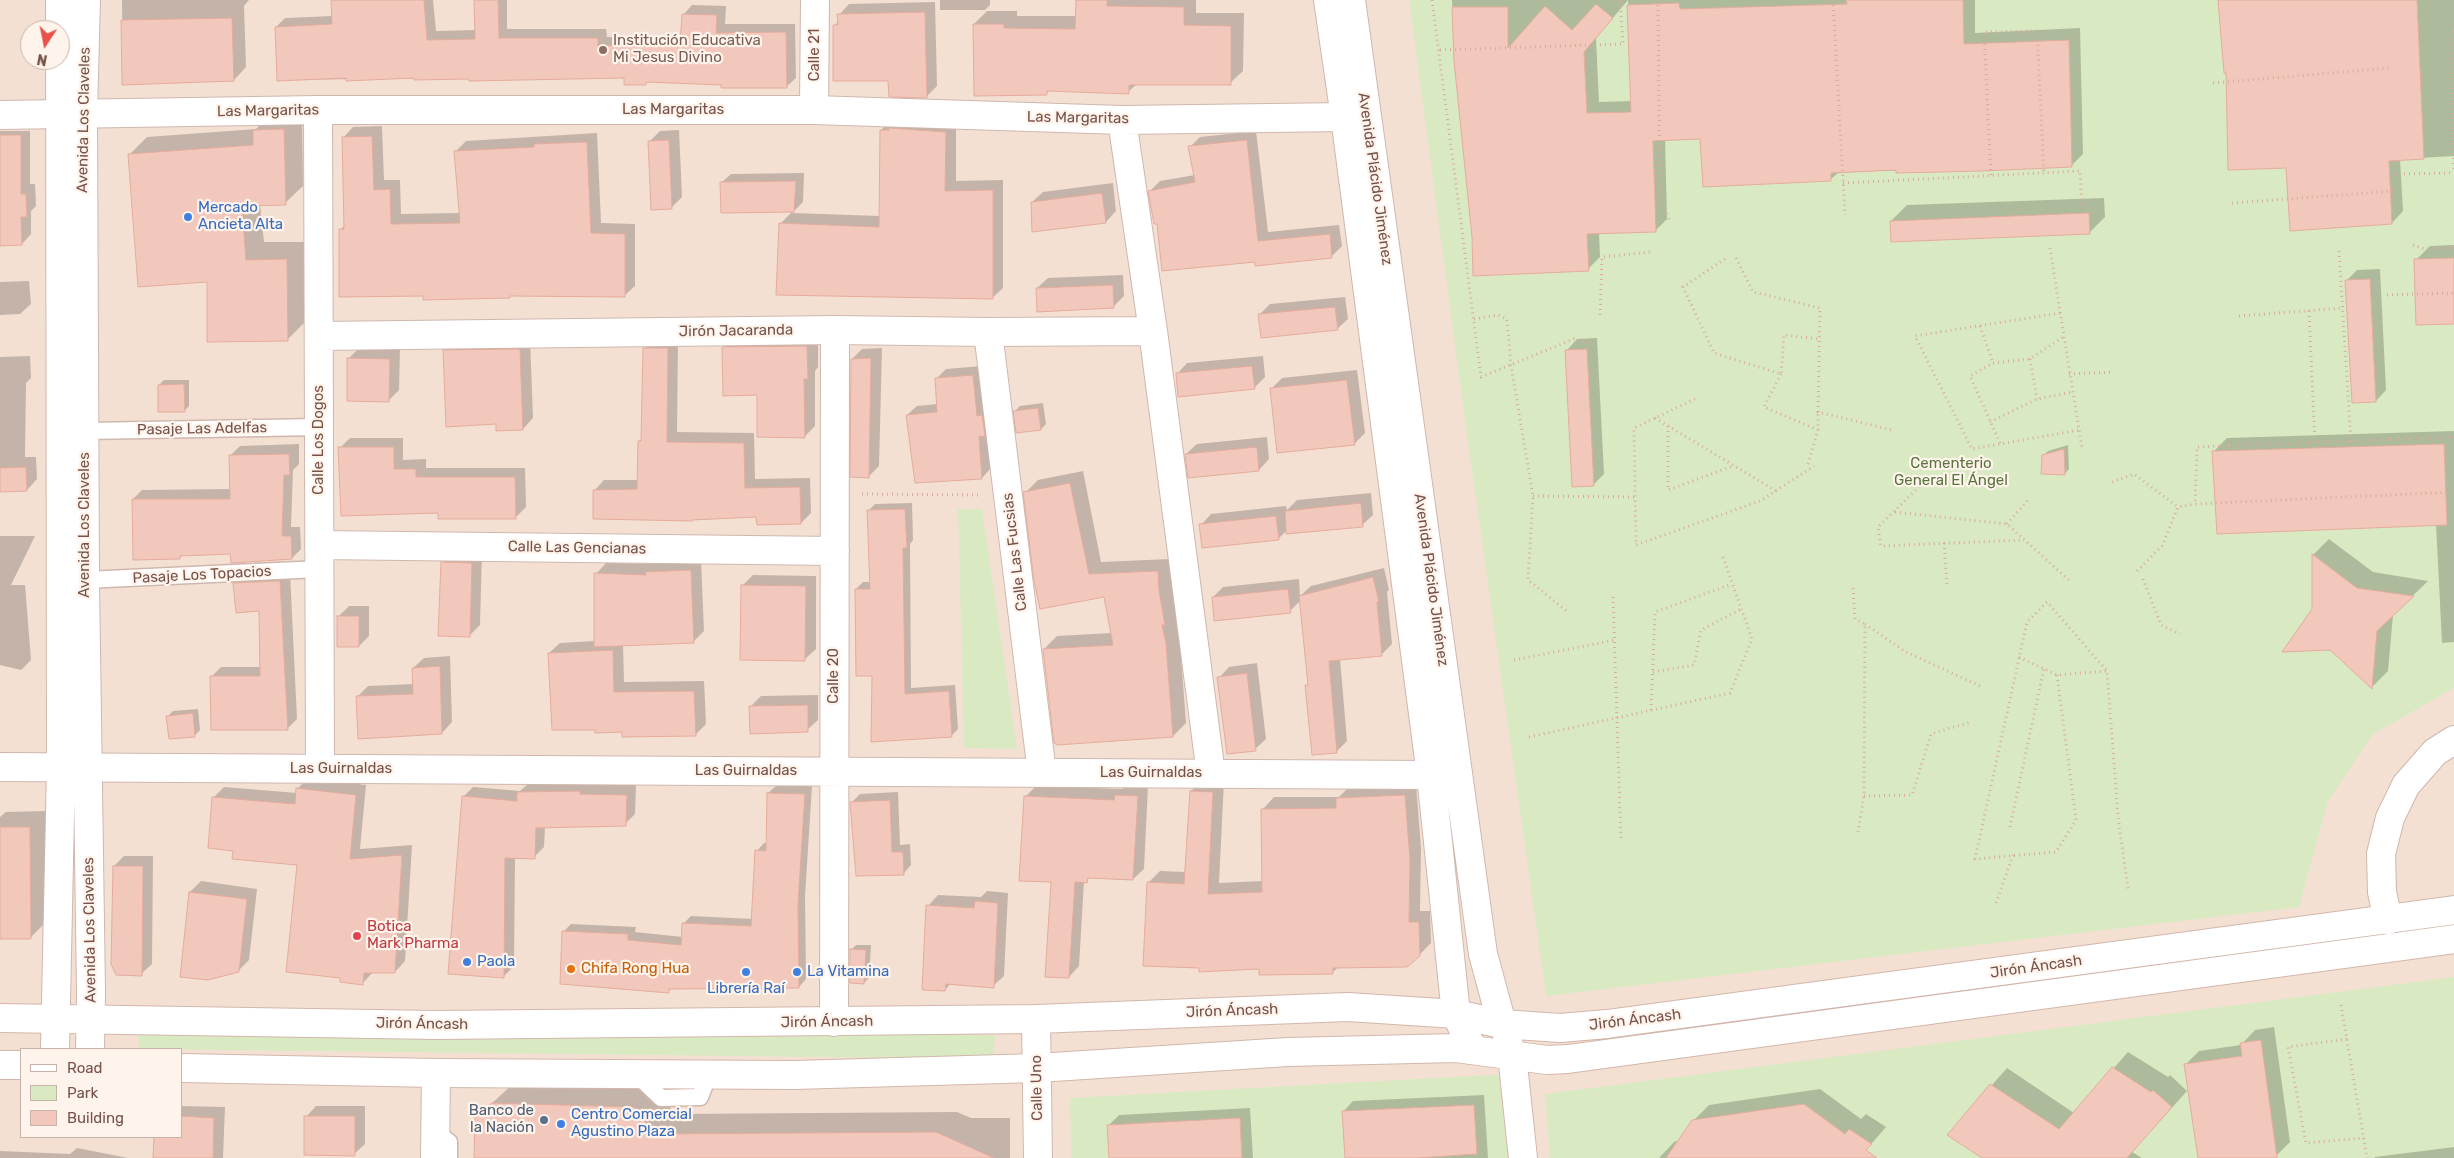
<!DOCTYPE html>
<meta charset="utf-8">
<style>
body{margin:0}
#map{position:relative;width:2454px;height:1158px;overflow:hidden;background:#fcefe5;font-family:Rubik,sans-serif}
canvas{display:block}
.legend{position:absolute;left:20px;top:1048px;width:162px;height:90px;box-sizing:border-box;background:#fff4eb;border:1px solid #c8b3ab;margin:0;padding:6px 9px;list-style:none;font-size:15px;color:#76524a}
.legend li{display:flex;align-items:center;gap:10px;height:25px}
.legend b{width:25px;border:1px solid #c8b3ab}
.north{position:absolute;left:20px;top:20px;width:50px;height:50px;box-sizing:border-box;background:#fff4eb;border:1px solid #c8b3ab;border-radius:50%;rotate:191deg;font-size:14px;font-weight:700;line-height:20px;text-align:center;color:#76524a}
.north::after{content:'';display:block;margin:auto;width:18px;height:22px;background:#e75149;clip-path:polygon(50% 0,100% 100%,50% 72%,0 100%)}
</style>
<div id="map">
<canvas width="2454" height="1158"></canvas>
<ul class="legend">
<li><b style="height:6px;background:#fff"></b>Road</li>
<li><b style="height:14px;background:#d9eac3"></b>Park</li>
<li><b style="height:14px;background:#f2c8bc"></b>Building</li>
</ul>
<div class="north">N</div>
</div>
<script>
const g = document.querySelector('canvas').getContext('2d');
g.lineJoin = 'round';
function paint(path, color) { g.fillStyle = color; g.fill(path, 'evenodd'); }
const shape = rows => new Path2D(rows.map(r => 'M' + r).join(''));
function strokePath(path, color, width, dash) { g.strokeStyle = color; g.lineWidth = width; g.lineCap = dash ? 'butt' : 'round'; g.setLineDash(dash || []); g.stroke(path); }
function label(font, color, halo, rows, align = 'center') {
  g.font = font + ' Rubik,sans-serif'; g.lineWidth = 4.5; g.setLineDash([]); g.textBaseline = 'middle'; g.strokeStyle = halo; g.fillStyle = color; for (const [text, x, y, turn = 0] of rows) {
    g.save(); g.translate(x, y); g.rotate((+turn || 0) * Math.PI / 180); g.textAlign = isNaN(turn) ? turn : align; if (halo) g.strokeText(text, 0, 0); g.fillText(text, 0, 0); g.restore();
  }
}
paint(shape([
 [0,0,2454,0,2454,1158,0,1158],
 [30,30,60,30,60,60,30,60],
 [21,1049,181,1049,181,1137,21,1137]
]), '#f4e0d3');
paint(shape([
 [1409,0,2454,0,2454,688,2373,734,2328,801,2299,907,1546,996,1464,414],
 [958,509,982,509,1017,749,964,748],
 [2454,977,2454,1158,1550,1158,1545,1094],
 [136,1028,995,1035,993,1059,140,1049],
 [1508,1074,1514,1158,1071,1158,1070,1098]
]), '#d9eac3');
paint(shape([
 [122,0,249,0,244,6,246,67,234,80,123,83],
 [332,0,433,0,436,31,476,30,475,0,507,0,507,29,606,29,607,37,682,36,683,15,692,5,726,6,725,24,795,24,796,78,786,87,648,81,645,84,625,76,278,80,276,27,285,18,333,16],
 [940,0,990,0,990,5,985,10,940,10],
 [1077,0,1196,0,1196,13,1244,13,1243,71,1230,83,1137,84,1128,92,1050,90,1047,93,974,24,987,11,1017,11,1017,16,1077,16],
 [1452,0,1975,0,1975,33,2080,28,2083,154,2071,166,1839,172,1831,179,1701,138,1665,139,1667,219,1655,231,1599,233,1600,257,1588,269,1473,237,1455,61],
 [1628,0,1632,101,1599,102,1596,38],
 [2219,0,2454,0,2454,156,2400,159,2403,211,2392,223,2287,167,2227,71],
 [935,2,937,86,926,97,834,26,839,21,839,15,849,4],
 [302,112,303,186,285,203,260,204,264,242,304,242,305,322,287,340,208,281,129,155,147,137,256,129,272,113],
 [891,120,956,122,956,181,1003,180,1003,288,992,298,780,224,793,211,722,182,731,174,804,173,803,202,792,213,880,216,881,130],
 [382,126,384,180,400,180,401,214,460,213,456,151,466,141,597,133,601,223,635,224,635,286,624,296,512,294,509,297,424,295,340,230,345,225,343,138,353,127],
 [679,130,682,197,672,207,649,142,660,131],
 [0,131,30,131,30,184,35,184,36,206,31,211,31,234,22,244,0,245],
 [1256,131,1268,232,1339,225,1342,246,1332,256,1256,261,1158,222,1150,191,1160,181,1195,175,1190,147,1200,137],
 [1113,183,1116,211,1106,222,1032,202,1043,192],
 [2104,198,2105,217,2089,233,1891,221,1907,205],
 [2454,245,2454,322,2416,260,2430,246],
 [2380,269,2386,390,2376,401,2347,280,2357,270],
 [1123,275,1124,296,1113,307,1037,288,1048,278],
 [29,281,31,304,20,314,0,315,0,282],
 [1345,297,1348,319,1337,329,1259,315,1270,304],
 [818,336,818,367,815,371,815,426,804,437,759,394,724,347,734,337],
 [654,338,678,338,677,432,754,433,755,479,810,478,811,513,801,523,594,491,604,480,639,480,639,441,643,438,644,348],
 [1597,338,1604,474,1593,485,1567,350,1577,339],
 [530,339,533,418,523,429,497,423,444,351,455,340],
 [359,348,400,349,399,390,389,400,348,359],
 [882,348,879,466,868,477,852,359,862,349],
 [30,356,31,378,26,383,25,457,36,457,37,479,27,490,0,491,0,357],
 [1263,356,1265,377,1254,388,1177,374,1187,363],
 [982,366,991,468,982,478,907,415,917,406,938,404,936,379,946,369],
 [1357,370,1365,433,1354,444,1272,388,1282,378],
 [164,380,189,380,189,406,184,411,159,385],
 [1043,403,1046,424,1041,429,1015,411,1020,406],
 [2454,431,2454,642,2442,643,2436,524,2213,452,2227,438],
 [1267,437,1269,459,1259,470,1186,454,1197,444],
 [350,438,403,438,403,460,426,459,426,468,525,468,526,507,516,517,440,512,340,448],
 [299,444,299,464,293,470,291,527,300,527,301,549,292,558,231,553,183,554,180,558,133,499,142,490,231,489,230,456,240,446],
 [2068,445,2069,469,2064,474,2043,456,2048,451],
 [1083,471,1101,562,1170,559,1178,611,1175,613,1179,630,1186,723,1173,736,1044,649,1057,636,1112,633,1105,595,1025,493,1038,480],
 [1371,493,1373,515,1362,525,1287,530,1278,539,1201,525,1211,514,1286,506,1287,510,1297,500],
 [912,503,913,540,910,544,911,688,955,685,958,729,952,735,873,674,856,589,863,582,871,582,869,510,875,504],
 [0,536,35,536,11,585,25,585,31,660,21,670,0,665],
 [2329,539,2373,572,2428,581,2393,615,2388,671,2372,687,2331,649,2313,609,2313,555],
 [453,552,482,552,480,625,470,635,442,563],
 [701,560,704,631,693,642,623,644,624,682,704,681,706,724,695,735,623,731,549,653,560,643,595,641,596,574,606,563,655,564,657,562],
 [1384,568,1389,590,1387,592,1392,644,1382,654,1340,659,1347,741,1336,752,1307,686,1309,684,1300,601,1290,611,1213,597,1223,587,1299,579,1300,596,1311,586],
 [290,572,297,719,287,729,211,677,221,667,261,667,260,610,234,584,244,574],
 [753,575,816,576,816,649,805,659,742,586],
 [349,606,369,606,369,636,359,646,339,616],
 [450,656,452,722,442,733,357,697,368,686,414,684,413,668,424,658],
 [1257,663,1266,739,1255,749,1219,678,1229,667],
 [818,695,818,720,807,730,751,706,761,696],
 [198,709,200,730,195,735,168,716,173,711],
 [308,778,366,785,360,849,412,845,405,961,395,972,373,972,362,984,298,864,234,850,214,797,224,787,297,793,297,789],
 [1203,780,1224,781,1219,883,1263,881,1263,809,1274,797,1339,797,1349,787,1416,784,1421,848,1420,911,1430,911,1431,943,1419,955,1339,966,1332,973,1260,968,1200,967,1148,883,1160,871,1186,872,1191,791],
 [589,781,589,784,636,785,635,814,625,824,545,826,544,847,534,857,515,857,514,966,504,976,463,797,473,787,520,791,529,783],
 [1127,785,1148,786,1144,869,1133,879,1091,877,1084,881,1079,966,1069,977,1052,881,1025,797,1036,786,1122,789],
 [776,786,812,786,805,896,806,979,799,987,673,987,668,992,564,931,571,924,636,927,635,932,683,937,683,924,691,916,753,919,757,851,764,843,767,843,768,793],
 [898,792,900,845,910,844,911,865,903,874,852,802,860,794],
 [45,811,47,921,31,937,0,938,0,817,6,812],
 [124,856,153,856,152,964,141,974,114,866],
 [201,881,257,889,249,960,238,971,181,976,190,892],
 [987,891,1008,893,1004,976,993,986,951,983,945,990,928,906,938,895,981,897],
 [856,945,871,945,869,978,864,983,851,950],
 [2274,1027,2290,1142,2276,1156,2199,1158,2185,1065,2199,1051,2241,1045,2255,1030],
 [2128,1052,2168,1077,2170,1075,2187,1091,2132,1152,2142,1158,1984,1158,1948,1135,2007,1068,2074,1113],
 [514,1083,655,1087,675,1114,957,1112,971,1118,1010,1118,1010,1158,475,1158,477,1117],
 [1820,1089,1861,1119,1866,1114,1886,1127,1859,1158,1659,1158,1675,1141,1678,1142,1693,1121,1709,1105],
 [1484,1095,1488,1158,1346,1158,1343,1112,1353,1101],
 [181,1106,225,1107,223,1158,154,1158,155,1137,181,1137],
 [316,1106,365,1106,365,1144,354,1154,306,1117],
 [1250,1108,1253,1158,1111,1158,1108,1126,1119,1115],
 [2454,1147,2454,1158,2374,1158,2375,1157],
 [77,1148,128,1158,0,1158,0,1151,70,1154]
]), '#0003');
const building = shape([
 [331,0,424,0,427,40,475,39,474,0,498,0,499,38,598,38,598,46,680,44,682,14,717,15,716,33,786,32,787,88,721,88,721,85,646,82,646,85,624,85,624,78,469,81,469,79,414,80,414,78,346,81,346,78,277,81,275,27,332,24,331,0],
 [1076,0,1107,0,1107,6,1184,7,1184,25,1231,26,1231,85,1129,85,1129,94,1047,91,1047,95,974,96,973,24,1004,24,1004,28,1075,29,1076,0],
 [1846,0,1963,0,1964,44,2069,40,2072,167,1982,171,1896,173,1896,170,1831,173,1831,181,1703,187,1700,139,1653,141,1656,232,1587,234,1589,271,1473,276,1472,237,1454,61,1452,7,1508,7,1508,48,1545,6,1572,30,1596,4,1613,18,1584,52,1587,113,1631,112,1627,5,1679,3,1680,9,1847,4,1846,0],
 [2218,0,2417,0,2424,159,2389,161,2392,224,2290,231,2286,168,2228,170,2226,73,2224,73,2218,0],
 [925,12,927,98,889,97,888,81,833,81,833,25,838,25,837,14,925,12],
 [232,18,234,81,122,85,121,20,232,18],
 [889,128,946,132,945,191,993,190,993,299,776,295,779,223,879,227,880,130,889,130,889,128],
 [284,129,286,205,242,206,246,260,287,259,288,341,207,342,207,282,138,287,128,154,253,145,253,130,284,129],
 [0,135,21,135,21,194,26,194,27,217,21,217,22,245,0,246,0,135],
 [372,136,374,190,390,189,391,224,460,223,454,151,534,147,534,144,587,142,591,233,625,234,625,297,510,296,510,298,423,300,423,296,339,297,339,229,344,229,342,137,372,136],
 [669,140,672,209,651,210,648,141,669,140],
 [1247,140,1258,241,1330,234,1332,258,1255,266,1255,262,1162,271,1157,224,1154,224,1148,191,1195,182,1188,146,1247,140],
 [796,181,794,212,721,213,720,182,796,181],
 [1102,193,1106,223,1032,232,1031,202,1102,193],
 [2089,213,2090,234,1891,242,1890,221,2089,213],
 [2454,258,2454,324,2416,325,2414,259,2454,258],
 [2370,279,2376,402,2352,403,2345,280,2370,279],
 [1113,285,1114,308,1037,312,1036,288,1113,285],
 [1335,307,1338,330,1261,338,1258,314,1335,307],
 [807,346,808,379,804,379,805,438,757,437,757,395,723,396,722,347,807,346],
 [643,348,668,348,667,442,744,443,745,488,800,487,801,524,757,525,756,517,692,520,692,521,593,519,593,490,637,489,638,441,641,441,643,348],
 [520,349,523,430,496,431,496,424,446,427,443,350,520,349],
 [1587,349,1594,486,1572,487,1565,350,1587,349],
 [347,358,390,359,389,402,347,401,347,358],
 [871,358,869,478,850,477,851,359,871,358],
 [1252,366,1255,389,1178,397,1176,373,1252,366],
 [973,375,977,416,982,415,985,436,979,437,982,479,915,483,906,415,937,412,935,378,973,375],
 [1347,380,1355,445,1277,453,1270,388,1347,380],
 [184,384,185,412,158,412,158,385,184,384],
 [1038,408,1041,430,1016,433,1013,411,1038,408],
 [2444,444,2447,525,2217,534,2212,451,2444,444],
 [338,447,394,447,394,469,416,469,416,477,515,477,516,519,438,519,438,513,341,516,338,447],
 [1257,447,1259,471,1188,478,1185,454,1257,447],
 [2064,449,2065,475,2041,474,2042,455,2064,449],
 [289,454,290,475,284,475,282,536,291,536,292,559,231,563,230,554,180,556,180,559,133,560,132,499,230,499,229,455,289,454],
 [26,467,27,491,0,492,0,468,26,467],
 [1070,483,1089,574,1158,571,1159,591,1165,625,1162,625,1166,643,1173,737,1057,745,1054,743,1043,649,1113,645,1104,597,1040,609,1034,581,1023,492,1070,483],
 [1361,503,1363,527,1286,534,1285,511,1361,503],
 [905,509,907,548,903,548,905,694,949,691,952,737,871,742,872,676,856,676,855,589,870,589,867,510,905,509],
 [1276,516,1279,540,1202,548,1199,524,1276,516],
 [2312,554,2357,588,2414,596,2377,631,2372,689,2330,650,2282,652,2312,609,2312,554],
 [441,562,472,563,470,637,438,636,441,562],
 [691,570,694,643,594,647,594,573,646,575,645,572,691,570],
 [1373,577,1379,602,1377,602,1382,656,1329,661,1337,753,1312,755,1305,685,1308,685,1299,596,1373,577],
 [280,581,288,730,211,730,210,676,260,676,259,611,236,613,233,583,280,581],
 [741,585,806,586,805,661,740,660,741,585],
 [1288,589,1291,613,1214,621,1212,597,1288,589],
 [337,616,359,616,359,647,337,647,337,616],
 [613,650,614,692,694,691,696,736,622,737,622,732,595,733,595,730,552,730,548,653,613,650],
 [440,666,442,734,358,739,356,696,413,694,412,668,440,666],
 [1247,673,1256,751,1227,754,1217,677,1247,673],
 [808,705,808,732,750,734,749,706,808,705],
 [193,713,195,737,169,739,166,716,193,713],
 [296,788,356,795,350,859,402,855,395,973,364,973,363,985,340,982,340,978,286,972,297,865,232,859,233,851,208,848,212,797,295,804,296,788],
 [580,791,580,794,627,795,626,826,536,828,535,859,505,858,504,978,448,974,462,796,517,801,517,792,580,791],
 [1190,791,1213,792,1208,894,1262,892,1261,809,1336,808,1336,798,1405,795,1410,860,1409,922,1419,922,1420,956,1407,967,1333,968,1333,974,1259,975,1259,969,1199,972,1199,968,1143,966,1147,882,1184,884,1190,791],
 [767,793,805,794,798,904,799,988,669,989,669,993,560,984,562,931,628,934,628,940,681,945,682,923,751,926,755,850,766,851,767,793],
 [1115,795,1138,796,1133,880,1088,878,1087,883,1075,882,1069,978,1045,977,1051,882,1019,881,1024,796,1114,800,1115,795],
 [890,800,892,852,903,852,904,875,856,876,850,802,890,800],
 [0,827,30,827,31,939,0,939,0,827],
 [113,866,143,866,142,976,116,975,111,964,113,866],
 [189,892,247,899,239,972,208,980,180,977,189,892],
 [975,901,998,903,994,988,946,984,945,991,922,990,926,905,974,908,975,901],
 [850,949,866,950,864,984,850,983,850,949],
 [2261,1040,2277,1158,2198,1158,2184,1064,2242,1056,2240,1043,2261,1040],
 [2112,1067,2151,1092,2153,1090,2172,1107,2127,1158,1982,1158,1947,1135,1990,1084,2059,1129,2112,1067],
 [492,1103,634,1107,654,1134,936,1132,994,1158,474,1158,475,1116,492,1103],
 [1804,1104,1845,1134,1849,1129,1872,1144,1866,1150,1877,1158,1666,1158,1692,1120,1804,1104],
 [1474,1105,1477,1154,1417,1158,1345,1158,1342,1111,1474,1105],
 [181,1116,214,1118,213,1158,153,1158,154,1137,181,1137,181,1116],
 [304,1116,355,1116,355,1156,304,1155,304,1116],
 [1240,1118,1242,1158,1109,1158,1107,1125,1240,1118]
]);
paint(building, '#f2c8bc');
strokePath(building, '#e5ac9c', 1);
const service = shape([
 [85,431,319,427],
 [85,580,319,569],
 [636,1074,661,1098,700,1097,709,1074],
 [435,1131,449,1142,449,1158]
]);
const minor = shape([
 [318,110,320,769],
 [814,110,815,0],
 [0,115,318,110,814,110,1122,120,1345,117],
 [1122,120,1153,331,1211,774],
 [988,332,1042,773],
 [319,336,835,330,988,332,1153,331],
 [319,545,835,551],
 [0,767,1431,775],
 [2388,920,2382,892,2381,854,2390,818,2406,785,2435,752,2454,740],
 [1036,1019,1038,1158],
 [834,1022,835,330],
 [435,1158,436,1073]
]);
const tertiary = shape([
 [86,0,83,114,85,580,91,992,90,1049],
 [1328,0,1345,117,1431,775,1456,1014,1473,1050],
 [1351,0,1483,954,1502,1024],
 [55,1049,61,767,60,0]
]);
const secondary = shape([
 [0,1018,436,1025,1036,1019,1348,1007,1456,1014,1502,1024,1560,1028,1607,1024,2454,910],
 [1507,1039,1512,1055,1523,1158],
 [0,1065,21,1065],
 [181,1068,436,1073,794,1075,1037,1068,1288,1052,1456,1048,1547,1060,1568,1059,2454,939]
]);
strokePath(service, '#d0b7ae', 19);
strokePath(minor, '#d0b7ae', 30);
strokePath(tertiary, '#d0b7ae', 30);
strokePath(secondary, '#d3b6ab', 30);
strokePath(shape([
 [1432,0,1481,377,1574,339,1597,344],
 [1658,0,1660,197,1670,222],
 [1833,0,1845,215],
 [2454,31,2451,31,2454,171],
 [1440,50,1623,44,1620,0],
 [2213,83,2390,68],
 [2394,174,2454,173],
 [1991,175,1984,32,2037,31,2044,172],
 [1843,183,2080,171,2082,206],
 [2232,203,2394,191],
 [2413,245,2425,249,2454,248],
 [2050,248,2082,448],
 [2339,251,2351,442],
 [1736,258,1753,292,1820,308,1818,412,1892,430],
 [1725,259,1683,287,1714,353,1781,374,1784,335,1819,339],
 [2387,295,2454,293],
 [2309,311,2315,443],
 [2060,313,1915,336,1972,449,2079,430],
 [1600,315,1602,257,1650,252],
 [2239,316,2343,308],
 [1474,319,1498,315,1507,319,1511,365,1533,496,1528,580,1568,612],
 [1980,326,1993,363],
 [2030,359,2037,399],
 [1781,374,1764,407,1818,430],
 [2069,374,2114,372],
 [1695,399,1634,428,1636,545,1760,501,1814,466],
 [1655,418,1776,491],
 [1990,422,2037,399,2072,392],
 [1668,426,1668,490,1733,466],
 [2454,437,2197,447,2195,504,2454,492],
 [2000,443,1970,376,1993,363,2030,359,2063,337],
 [1808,464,1818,430,1818,412],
 [2112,482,2134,474,2178,507],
 [1923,483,1878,527,1881,546,2024,540],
 [862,494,980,495],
 [1533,496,1636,497],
 [1895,512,2007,524,2071,582],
 [2007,524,2029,499],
 [1944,543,1947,585],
 [2137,571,2162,546,2178,507,2195,504],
 [2143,579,2161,625,2180,634],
 [1853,588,1855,619,1865,624,1864,796,1858,832],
 [1613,597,1621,842],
 [1865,624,1906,652,1980,686],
 [2019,657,2057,675,2106,671],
 [1514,660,1615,640],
 [1653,672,1694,665,1701,630,1741,609],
 [2057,675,2076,820,2056,852,1975,859,2027,622,2047,602,2107,671,2118,816,2128,889],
 [1651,710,1655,612,1732,584],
 [1529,737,1730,693,1752,639,1723,557],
 [1864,796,1912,795,1931,734,1971,722],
 [2010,827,2044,668],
 [1996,903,2013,855],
 [2341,1005,2367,1158],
 [2347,1039,2288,1047,2306,1143,2364,1138]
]), '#d7ab9f', 3, [1, 4]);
strokePath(service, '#fff', 16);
strokePath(minor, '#fff', 28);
strokePath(tertiary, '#fff', 28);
strokePath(secondary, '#fff', 28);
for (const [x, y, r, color] of [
 [603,50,5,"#8d6e63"],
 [188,217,5,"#3f7fe0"],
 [357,936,5,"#e0444e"],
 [467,962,5,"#3f7fe0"],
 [571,969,5,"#e8710a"],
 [746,972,5,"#3f7fe0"],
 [797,972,5,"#3f7fe0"],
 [544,1120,5,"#5c6f8a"],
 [561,1124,5,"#3f7fe0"]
]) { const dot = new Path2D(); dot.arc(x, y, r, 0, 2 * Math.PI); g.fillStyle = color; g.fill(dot); strokePath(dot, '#fff4eb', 2); }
label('15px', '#785e54', '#fff4eb', [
 ["Institución Educativa",613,41],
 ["Mi Jesus Divino",613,58]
], 'left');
label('15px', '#76524a', '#fff4eb', [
 ["Calle 21",815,55,-90],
 ["Las Margaritas",673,110],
 ["Las Margaritas",268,111,-1],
 ["Las Margaritas",1078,118,1],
 ["Avenida Los Claveles",84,120,-89],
 ["Avenida Plácido Jiménez",1375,179,82],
 ["Jirón Jacaranda",736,331,-1],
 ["Pasaje Las Adelfas",202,429,-1],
 ["Calle Los Dogos",319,440,-90],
 ["Avenida Los Claveles",85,525,-90],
 ["Calle Las Gencianas",577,548,1],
 ["Calle Las Fucsias",1015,552,-97],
 ["Pasaje Los Topacios",202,575,-3],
 ["Avenida Plácido Jiménez",1431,580,82],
 ["Calle 20",834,676,-90],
 ["Las Guirnaldas",341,769],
 ["Las Guirnaldas",746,771],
 ["Las Guirnaldas",1151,773],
 ["Avenida Los Claveles",90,930,-91],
 ["Jirón Áncash",2036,967,-8],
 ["Jirón Áncash",1232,1011,-2],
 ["Jirón Áncash",1635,1020,-7],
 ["Jirón Áncash",827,1022,-1],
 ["Jirón Áncash",422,1024,1],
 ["Calle Uno",1037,1088,-91]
]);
label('15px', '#366cbe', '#fff4eb', [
 ["Mercado",198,208],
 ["Ancieta Alta",198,225],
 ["Paola",477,962],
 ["La Vitamina",807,972],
 ["Librería Raí",746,989,"center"],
 ["Centro Comercial",571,1115],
 ["Agustino Plaza",571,1132]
], 'left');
label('15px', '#58753f', '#fff4eb', [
 ["Cementerio",1951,464],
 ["General El Ángel",1951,481]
]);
label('15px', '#be3a42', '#fff4eb', [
 ["Botica",367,927],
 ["Mark Pharma",367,944]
], 'left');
label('15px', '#c56008', '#fff4eb', [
 ["Chifa Rong Hua",581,969]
], 'left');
label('15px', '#4e5e75', '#fff4eb', [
 ["Banco de",534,1111],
 ["la Nación",534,1128]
], 'right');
</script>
